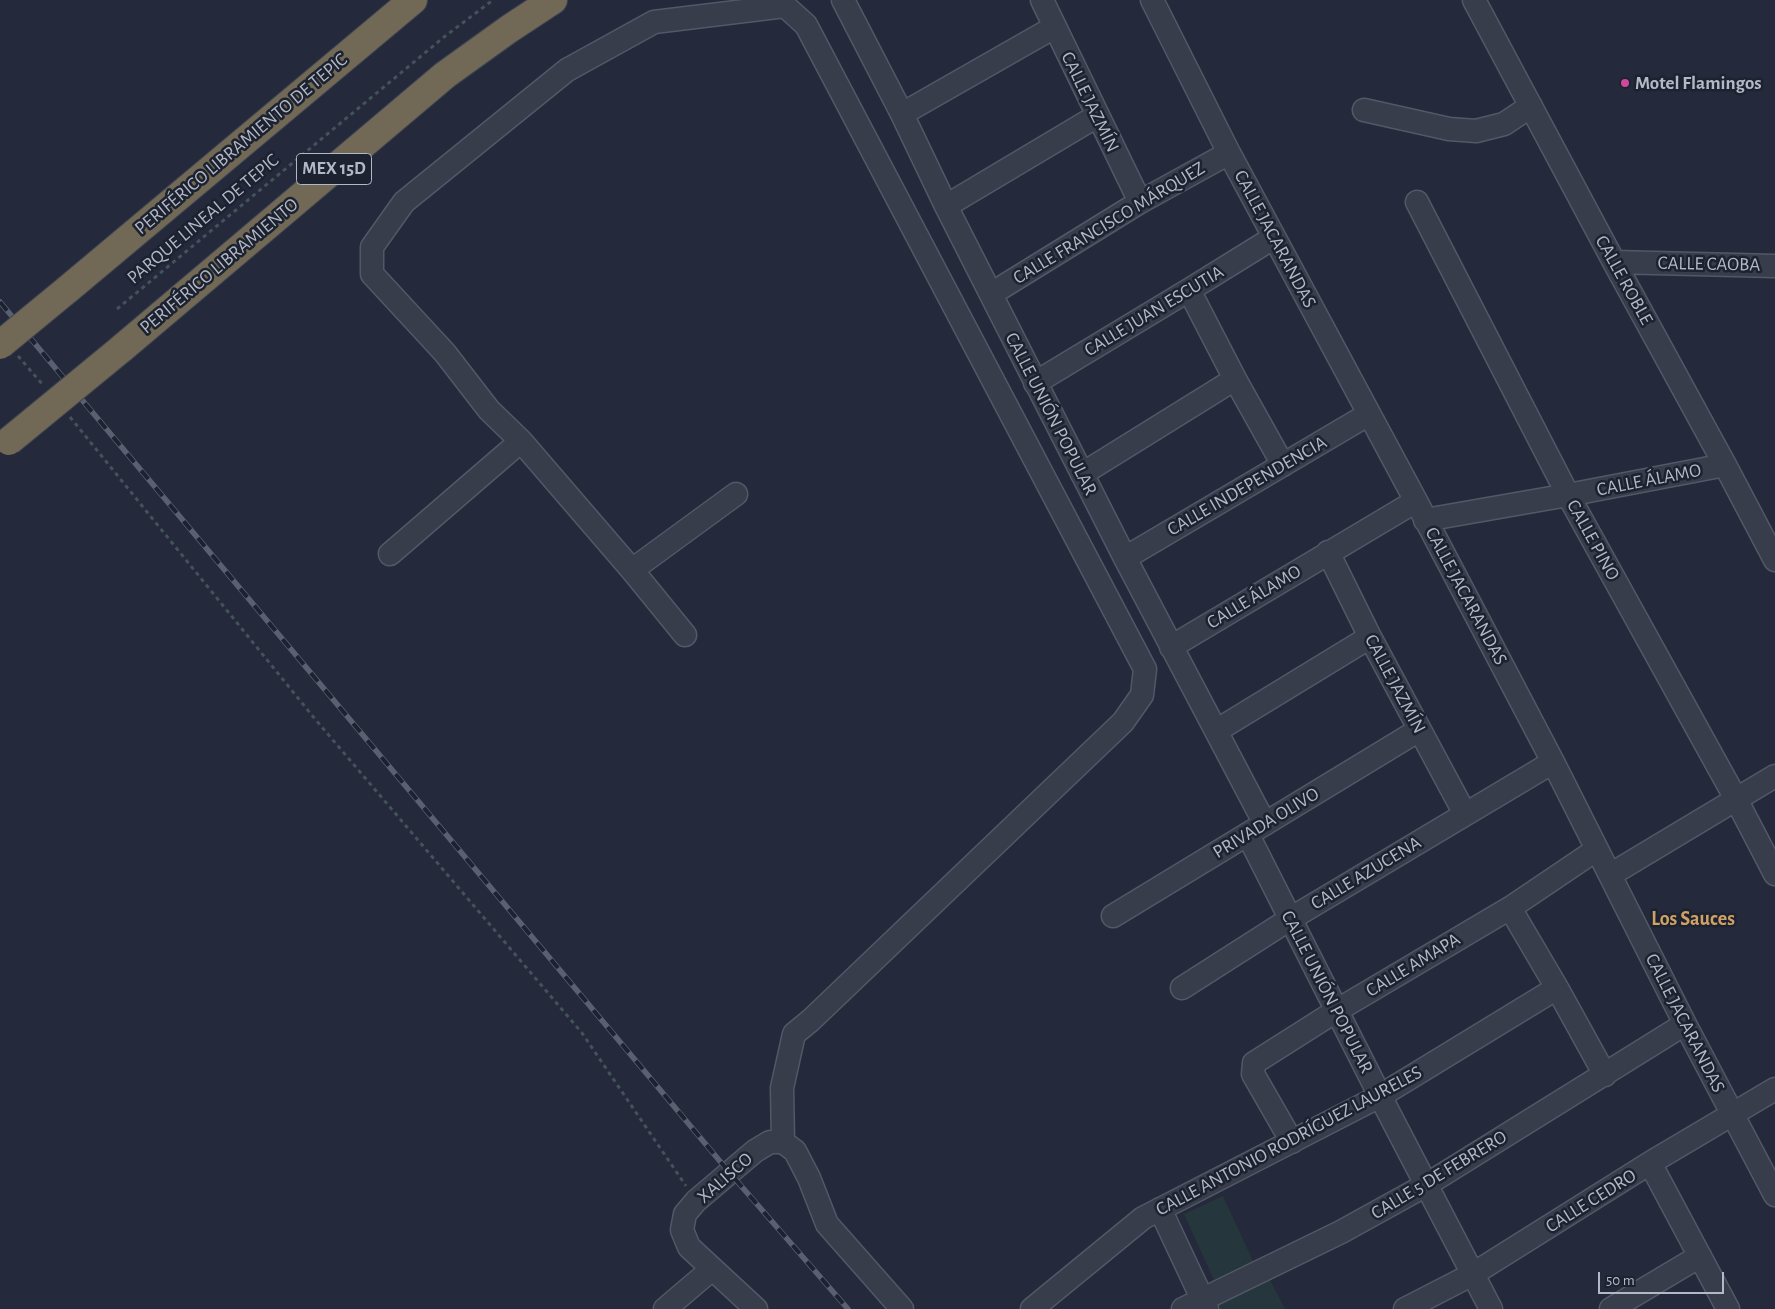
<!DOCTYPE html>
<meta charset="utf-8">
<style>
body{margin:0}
#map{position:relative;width:1775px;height:1309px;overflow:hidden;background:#242a3b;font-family:"Alegreya Sans",sans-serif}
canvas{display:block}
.scale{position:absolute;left:1598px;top:1272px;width:126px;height:22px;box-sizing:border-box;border:2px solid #b3b8c6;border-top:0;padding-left:6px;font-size:15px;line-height:18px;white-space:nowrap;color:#b3b8c6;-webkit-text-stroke:4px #1c2230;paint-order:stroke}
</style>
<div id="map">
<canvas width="1775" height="1309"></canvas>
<div class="scale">50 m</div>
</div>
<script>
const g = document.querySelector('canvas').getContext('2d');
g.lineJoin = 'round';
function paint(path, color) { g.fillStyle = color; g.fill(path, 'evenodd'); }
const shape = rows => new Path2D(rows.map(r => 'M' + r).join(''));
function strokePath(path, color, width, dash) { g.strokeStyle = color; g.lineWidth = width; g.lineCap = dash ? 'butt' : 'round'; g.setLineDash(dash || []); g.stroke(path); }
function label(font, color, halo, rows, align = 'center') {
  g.font = font + ' "Alegreya Sans",sans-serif'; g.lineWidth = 5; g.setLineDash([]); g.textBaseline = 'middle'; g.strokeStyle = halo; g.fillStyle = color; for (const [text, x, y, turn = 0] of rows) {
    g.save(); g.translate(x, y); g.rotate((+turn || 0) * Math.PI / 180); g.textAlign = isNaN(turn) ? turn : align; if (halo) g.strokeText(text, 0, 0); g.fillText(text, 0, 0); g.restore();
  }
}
paint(shape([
 [1223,1196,1253,1261,1214,1280,1184,1214],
 [1267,1274,1285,1309,1215,1309,1211,1302]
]), '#25363c');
const minor = shape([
 [843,0,902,114,946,206,1125,558,1265,824],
 [1042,0,1140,202],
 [1152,0,1229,153,1416,501,1553,762,1685,1024,1775,1195],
 [1474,0,1614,262,1725,465,1775,560],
 [1364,110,1449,129,1476,131,1504,124,1531,106],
 [902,114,1051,29,1055,29],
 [1417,202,1568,495,1736,799,1775,874],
 [946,206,1097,116],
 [1614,262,1775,266],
 [1189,290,1235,379,1283,465],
 [991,294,1140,202,1229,153],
 [1035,383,1189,290,1273,238],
 [1082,474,1235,379],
 [1425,520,1568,495,1725,465],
 [1328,552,1370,637,1465,814],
 [390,554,521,441],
 [1125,558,1369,414],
 [632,570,736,494],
 [685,635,632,570,521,441,489,410,445,353,372,274,372,247,404,202,567,70,654,22,785,6,806,25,1145,669,1142,695,1123,722,811,1020,794,1034,782,1088,783,1142],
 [1171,647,1416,501],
 [1216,731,1370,637],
 [1248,835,1380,1096,1491,1309],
 [1610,875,1775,776],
 [1510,908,1557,988,1605,1075],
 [1113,916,1419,730],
 [1182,988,1290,919,1553,762],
 [783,1142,795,1151,809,1178,827,1224,902,1309],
 [1292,1142,1253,1074,1254,1063,1336,1011,1510,908,1596,850],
 [1650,1163,1728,1309],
 [1160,1209,1207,1309],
 [665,1309,712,1269],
 [756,1309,689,1247,682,1230,685,1214,696,1201,755,1151,770,1142,783,1142],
 [1032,1309,1143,1218,1380,1096,1557,988],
 [1183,1309,1341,1232,1426,1185,1685,1024],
 [1405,1309,1473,1274,1650,1163,1775,1089],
 [1611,1309,1700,1256]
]);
const highway = shape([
 [68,289,413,0],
 [121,349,445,75,509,29,553,0]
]);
strokePath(minor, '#525866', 25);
strokePath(highway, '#3f4553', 30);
strokePath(shape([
 [117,309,444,37,493,0],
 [18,356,43,385],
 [70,417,315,719,582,1033,686,1186]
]), '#435359', 3, [4, 4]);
strokePath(minor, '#373d4b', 22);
strokePath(highway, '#716955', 28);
const rail = shape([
 [0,302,729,1172,848,1309]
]);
strokePath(rail, '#596072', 5.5);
strokePath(rail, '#1c2230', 4, [11]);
const highwayBridge = shape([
 [0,345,68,289],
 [9,441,121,349]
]);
strokePath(highwayBridge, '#3f4553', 30, []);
strokePath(highwayBridge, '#716955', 28);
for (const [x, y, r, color] of [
 [1625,83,5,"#d1479c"]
]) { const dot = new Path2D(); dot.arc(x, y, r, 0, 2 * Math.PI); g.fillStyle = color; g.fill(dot); strokePath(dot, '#1c2230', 2); }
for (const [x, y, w] of [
 [334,169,75]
]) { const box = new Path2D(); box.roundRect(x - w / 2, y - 15.5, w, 31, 4); g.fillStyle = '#1c2230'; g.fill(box); strokePath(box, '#b3b8c6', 1); }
label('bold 18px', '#b3b8c6', null, [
 ["MEX 15D",334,169]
]);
label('bold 19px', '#b3b8c6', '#1c2230', [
 ["Motel Flamingos",1635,83]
], 'left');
label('19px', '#b3b8c6', '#1c2230', [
 ["CALLE JAZMÍN",1090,102,64],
 ["PERIFÉRICO LIBRAMIENTO DE TEPIC",241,144,-40],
 ["PARQUE LINEAL DE TEPIC",203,219,-40],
 ["CALLE FRANCISCO MÁRQUEZ",1109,223,-31],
 ["CALLE JACARANDAS",1275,239,62],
 ["CALLE CAOBA",1709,264,1],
 ["PERIFÉRICO LIBRAMIENTO",219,266,-40],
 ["CALLE ROBLE",1624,280,61],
 ["CALLE JUAN ESCUTIA",1154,311,-31],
 ["CALLE UNIÓN POPULAR",1051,414,63],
 ["CALLE ÁLAMO",1649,480,-11],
 ["CALLE INDEPENDENCIA",1247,486,-30],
 ["CALLE PINO",1593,540,61],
 ["CALLE JACARANDAS",1466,596,62],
 ["CALLE ÁLAMO",1254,597,-31],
 ["CALLE JAZMÍN",1395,684,62],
 ["PRIVADA OLIVO",1266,823,-31],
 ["CALLE AZUCENA",1366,873,-31],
 ["CALLE AMAPA",1413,965,-31],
 ["CALLE UNIÓN POPULAR",1327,992,63],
 ["CALLE JACARANDAS",1685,1023,63],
 ["CALLE ANTONIO RODRÍGUEZ LAURELES",1289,1141,-28],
 ["CALLE 5 DE FEBRERO",1439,1175,-31],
 ["XALISCO",725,1178,-41],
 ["CALLE CEDRO",1591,1201,-32]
]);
label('bold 20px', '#cfa165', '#1c2230', [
 ["Los Sauces",1693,919]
]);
</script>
